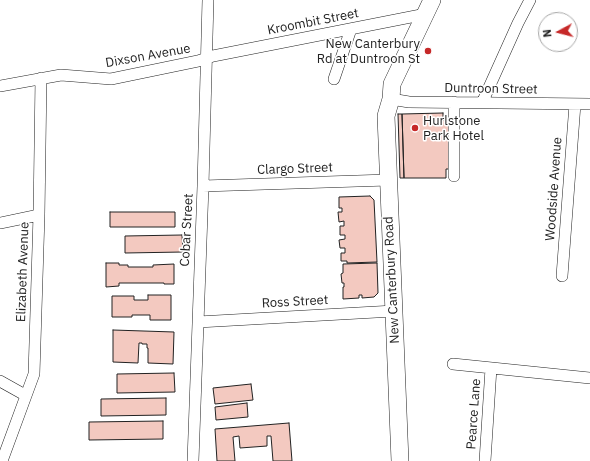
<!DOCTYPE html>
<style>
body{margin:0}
#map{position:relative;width:590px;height:461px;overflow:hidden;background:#fff;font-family:"IBM Plex Sans",sans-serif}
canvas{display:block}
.north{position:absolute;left:538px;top:12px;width:40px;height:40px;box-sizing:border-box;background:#fff;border:1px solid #a7a7a7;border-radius:50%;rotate:263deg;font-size:11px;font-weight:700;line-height:16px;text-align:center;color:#222}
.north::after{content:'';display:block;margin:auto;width:14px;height:18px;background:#c62828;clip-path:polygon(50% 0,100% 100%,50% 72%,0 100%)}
</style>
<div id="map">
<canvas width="590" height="461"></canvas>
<div class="north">N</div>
</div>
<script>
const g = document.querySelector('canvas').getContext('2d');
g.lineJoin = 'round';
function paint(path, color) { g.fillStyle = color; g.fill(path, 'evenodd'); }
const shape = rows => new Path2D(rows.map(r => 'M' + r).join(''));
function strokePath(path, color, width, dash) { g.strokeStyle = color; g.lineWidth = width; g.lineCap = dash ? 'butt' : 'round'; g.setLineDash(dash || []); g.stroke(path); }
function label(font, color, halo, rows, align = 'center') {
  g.font = font + ' "IBM Plex Sans",sans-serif'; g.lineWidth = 3; g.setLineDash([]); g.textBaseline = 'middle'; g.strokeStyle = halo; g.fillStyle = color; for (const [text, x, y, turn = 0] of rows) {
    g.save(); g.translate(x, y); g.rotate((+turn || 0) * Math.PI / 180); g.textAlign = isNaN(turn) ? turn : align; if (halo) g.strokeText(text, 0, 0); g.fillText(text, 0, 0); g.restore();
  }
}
const building = shape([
 [443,113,443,120,449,120,449,169,446,169,446,178,404,178,402,114,443,113],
 [398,114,402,114,404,178,400,178,398,114],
 [370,196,374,200,377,262,347,263,347,261,341,261,341,253,345,253,345,248,340,248,339,240,345,239,345,235,340,235,340,226,344,226,344,221,339,222,338,212,342,212,342,208,339,208,339,197,370,196],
 [110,212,175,212,175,227,110,227,110,212],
 [182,235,183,252,125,253,125,236,182,235],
 [106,263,119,263,119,265,128,265,128,267,153,267,153,265,174,264,174,284,164,284,164,283,119,283,119,286,106,287,106,263],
 [377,263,378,293,374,297,362,298,362,295,359,295,359,298,343,299,343,287,344,287,344,283,342,283,341,274,343,273,343,264,377,263],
 [148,295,171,295,171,320,150,320,150,315,132,315,132,317,112,317,112,296,134,296,134,300,148,300,148,295],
 [113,330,174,332,173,364,148,363,148,348,147,348,147,344,142,344,142,343,139,343,138,363,113,362,113,330],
 [174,373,175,392,117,393,117,374,174,373],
 [251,384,253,400,215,404,213,388,251,384],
 [166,398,166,415,101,416,101,399,166,398],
 [247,403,248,417,216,420,215,407,247,403],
 [163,421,163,439,89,440,89,422,163,421],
 [289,423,292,461,273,461,271,436,267,436,267,446,240,448,239,436,233,437,235,461,217,461,215,429,289,423]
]);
paint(building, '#f3c9c0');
strokePath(building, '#222', 1);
const minor = shape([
 [334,79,351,29],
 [0,86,61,75,111,79,198,61,213,56,426,14],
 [391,99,409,102,590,104],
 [482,103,518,23,530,0],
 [454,176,454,102],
 [203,186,388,180],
 [0,223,39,215],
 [562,276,575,104],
 [198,322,394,311],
 [453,364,590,378],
 [0,381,25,395],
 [2,461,34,374,39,215,41,78],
 [193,461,203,186,208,0],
 [485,461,491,368]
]);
const highway = shape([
 [400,461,386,116,391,99,392,84,432,0]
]);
strokePath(minor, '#222', 12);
strokePath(highway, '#222', 18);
strokePath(minor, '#fff', 11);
strokePath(highway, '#fff', 17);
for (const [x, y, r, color] of [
 [428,51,4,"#c62828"],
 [415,128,4,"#c62828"]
]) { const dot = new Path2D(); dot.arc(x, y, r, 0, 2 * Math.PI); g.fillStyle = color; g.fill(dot); strokePath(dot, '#fff', 1.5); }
label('13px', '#222', '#fff', [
 ["Kroombit Street",313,22,-11],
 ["Dixson Avenue",148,56,-10],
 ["Duntroon Street",491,89,1],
 ["Clargo Street",295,169,-2],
 ["Woodside Avenue",554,189,-86],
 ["Cobar Street",187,230,-87],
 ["Elizabeth Avenue",23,272,-88],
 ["New Canterbury Road",392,280,-93],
 ["Ross Street",295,302,-3],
 ["Pearce Lane",474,414,-86]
]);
label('13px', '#222', '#fff', [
 ["New Canterbury",420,44],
 ["Rd at Duntroon St",420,59],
 ["Hurlstone",423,121,"left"],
 ["Park Hotel",423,136,"left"]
], 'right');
</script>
